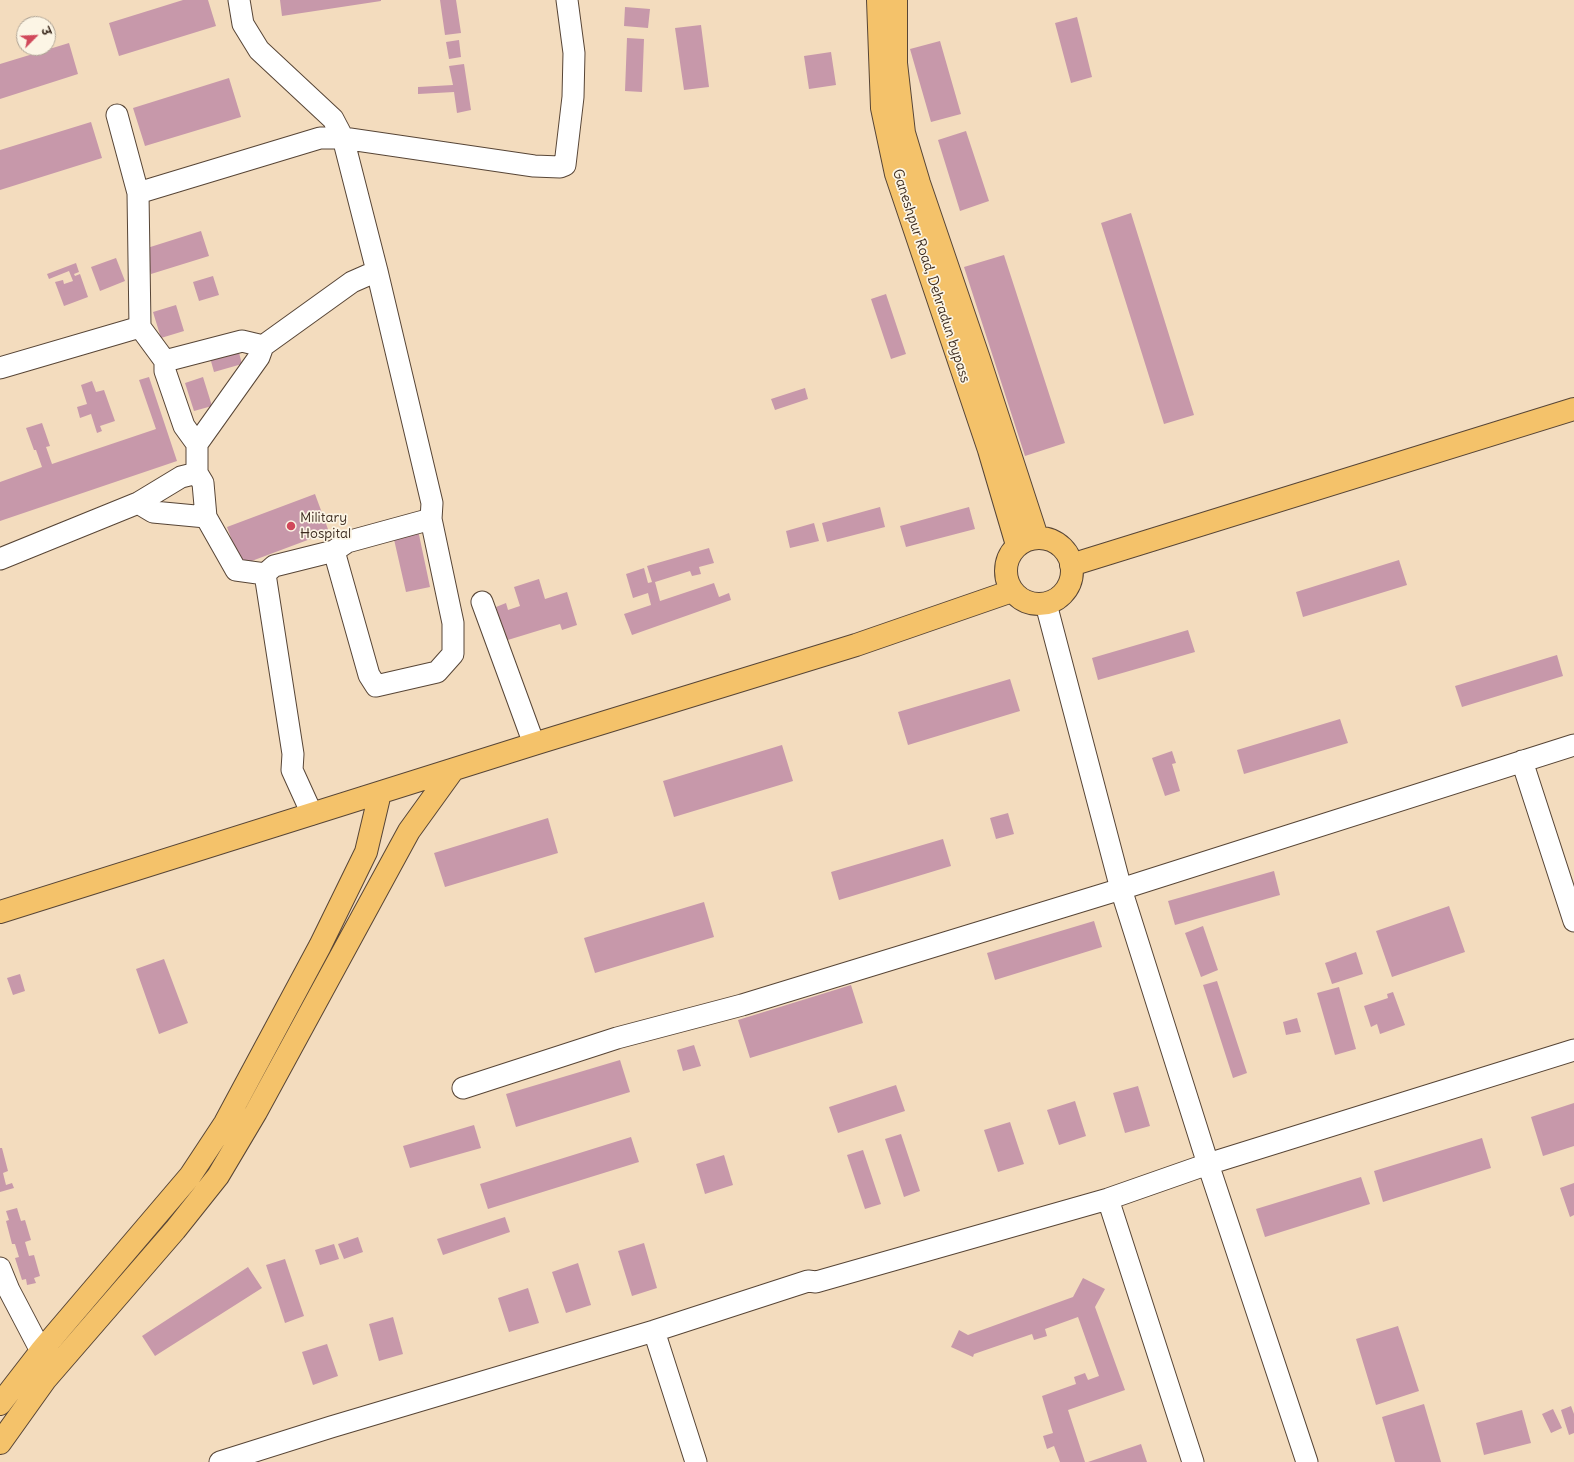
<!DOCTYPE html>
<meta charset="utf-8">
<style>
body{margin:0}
#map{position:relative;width:1574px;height:1462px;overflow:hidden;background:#f3dcbe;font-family:Delius,"Playpen Sans Deva",sans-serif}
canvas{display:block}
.north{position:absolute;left:16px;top:16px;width:40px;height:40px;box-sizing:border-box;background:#fcf5e5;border:1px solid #afa495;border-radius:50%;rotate:66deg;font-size:11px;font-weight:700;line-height:16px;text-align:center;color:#3b2a1e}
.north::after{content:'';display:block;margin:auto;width:14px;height:18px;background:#d1495b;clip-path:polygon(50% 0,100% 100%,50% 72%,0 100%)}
</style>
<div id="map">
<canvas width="1574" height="1462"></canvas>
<div class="north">उ</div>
</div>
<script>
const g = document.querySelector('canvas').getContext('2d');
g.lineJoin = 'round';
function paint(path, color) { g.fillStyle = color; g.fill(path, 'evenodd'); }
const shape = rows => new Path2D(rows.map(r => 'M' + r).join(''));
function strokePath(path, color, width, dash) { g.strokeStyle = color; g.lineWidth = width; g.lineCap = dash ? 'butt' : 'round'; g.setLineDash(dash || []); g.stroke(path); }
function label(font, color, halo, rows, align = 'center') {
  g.font = font + ' Delius,sans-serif'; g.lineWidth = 3.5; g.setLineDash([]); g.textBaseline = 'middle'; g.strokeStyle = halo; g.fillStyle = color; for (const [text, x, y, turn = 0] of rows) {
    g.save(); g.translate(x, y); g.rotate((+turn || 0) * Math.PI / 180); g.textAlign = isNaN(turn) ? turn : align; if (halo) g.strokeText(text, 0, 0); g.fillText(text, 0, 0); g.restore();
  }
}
paint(shape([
 [183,0,208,0,216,26,119,56,109,23],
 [280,0,381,0,381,1,282,16],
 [440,0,456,0,461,33,445,35],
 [625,7,650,9,648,28,624,26],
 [1077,17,1092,77,1071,83,1055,23],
 [701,25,709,87,684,90,675,28],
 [627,38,644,39,642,92,625,91],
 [459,40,461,57,449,59,446,42],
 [940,41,961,114,931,122,910,49],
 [69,43,78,74,0,99,0,64],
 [831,52,836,85,809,89,804,56],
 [464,64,471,110,457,113,454,92,418,94,418,87,453,85,449,66],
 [229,78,241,117,145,146,133,108],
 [91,122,102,158,0,190,0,150],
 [966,131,989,201,960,211,938,140],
 [1131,213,1194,415,1164,424,1101,223],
 [201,231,209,256,151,274,144,249],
 [1004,255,1065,443,1025,456,964,267],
 [116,258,125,281,100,291,91,267],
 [76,263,79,272,74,274,75,276,80,274,88,297,64,306,55,282,63,280,64,284,73,281,69,271,49,279,47,274],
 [213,276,219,295,199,301,193,282],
 [886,294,906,354,891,359,871,299],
 [176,305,184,331,161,338,153,312],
 [237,345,242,364,214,372,209,354],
 [149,377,177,461,0,521,0,482,42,467,36,450,34,450,26,428,42,423,50,446,46,447,52,464,156,429,139,380],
 [203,377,212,406,194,411,185,383],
 [92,381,96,392,104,390,115,421,100,426,102,431,97,433,91,414,80,418,77,407,87,404,81,385],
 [805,388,808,399,775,410,771,399],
 [315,494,329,532,241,565,227,527],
 [880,507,885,527,827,542,822,523],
 [969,507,975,529,906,547,900,526],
 [814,523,819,541,790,548,786,531],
 [418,530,430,587,406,592,393,535],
 [709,548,714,563,699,567,701,574,692,576,690,571,655,582,660,601,714,583,719,597,729,593,731,600,632,635,624,614,651,605,648,593,633,598,626,574,644,568,648,583,652,582,647,566],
 [1399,560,1407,585,1303,617,1296,592],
 [539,579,545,599,567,592,577,625,562,630,560,624,498,643,495,614,498,613,496,607,506,603,508,610,520,606,514,587],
 [1188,630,1195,652,1098,680,1092,658],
 [1557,655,1563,676,1462,707,1455,686],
 [1010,679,1020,711,908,745,898,712],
 [1340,719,1348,743,1244,774,1237,750],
 [782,745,793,781,674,817,663,781],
 [1172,751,1176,763,1172,764,1180,791,1165,796,1152,758],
 [1008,813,1014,834,996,839,990,818],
 [548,818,558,853,445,887,434,853],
 [943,839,951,866,839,900,831,872],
 [1274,871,1280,895,1175,925,1168,901],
 [704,902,714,937,595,973,584,938],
 [1449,906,1465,952,1392,977,1376,931],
 [1094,921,1102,947,995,980,987,953],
 [1203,926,1218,970,1201,977,1185,933],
 [1356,952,1363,974,1332,984,1325,963],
 [164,959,188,1023,159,1034,136,969],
 [20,974,25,991,13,995,7,978],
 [1217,981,1247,1073,1233,1078,1203,985],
 [851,985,863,1023,750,1058,738,1020],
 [1339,987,1356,1049,1335,1055,1317,993],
 [1393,992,1405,1025,1380,1034,1377,1024,1371,1027,1364,1006,1388,998,1387,994],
 [1297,1018,1301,1032,1286,1035,1283,1022],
 [694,1045,701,1066,683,1071,677,1050],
 [620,1060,630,1092,516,1127,506,1094],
 [896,1085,905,1111,838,1133,829,1107],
 [1138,1086,1150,1126,1125,1133,1113,1093],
 [1075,1101,1086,1136,1059,1145,1047,1110],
 [1574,1103,1574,1146,1543,1156,1531,1117],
 [1010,1122,1024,1164,998,1172,984,1130],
 [474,1125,481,1148,410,1168,403,1146],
 [901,1134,920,1191,904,1197,885,1139],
 [631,1137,639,1162,488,1209,480,1184],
 [1482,1138,1491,1168,1383,1202,1374,1171],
 [0,1148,2,1148,8,1171,3,1173,6,1185,12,1183,14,1188,0,1192],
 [863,1150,881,1204,865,1209,847,1155],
 [724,1155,733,1185,705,1194,696,1164],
 [1361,1177,1370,1204,1265,1237,1256,1209],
 [1574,1183,1574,1215,1570,1217,1560,1188],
 [17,1208,21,1221,25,1220,31,1240,25,1242,29,1256,34,1255,40,1276,34,1278,36,1283,27,1285,26,1279,22,1280,15,1258,19,1257,15,1244,12,1244,6,1221,9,1220,6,1211],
 [505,1217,510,1232,443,1255,437,1239],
 [358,1237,363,1252,344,1259,338,1244],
 [644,1243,657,1288,632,1296,618,1251],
 [334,1244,339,1259,320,1265,315,1250],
 [285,1259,304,1316,285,1323,266,1265],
 [578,1263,591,1305,566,1313,552,1272],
 [248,1267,262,1288,155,1356,142,1336],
 [1083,1278,1105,1289,1095,1307,1125,1390,1068,1410,1085,1462,1060,1462,1054,1446,1047,1449,1043,1436,1053,1433,1042,1396,1076,1384,1074,1377,1085,1373,1088,1380,1099,1376,1078,1317,1045,1329,1047,1336,1034,1340,1032,1334,974,1354,973,1357,951,1347,959,1330,968,1335,1073,1297],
 [528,1288,539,1323,509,1332,498,1298],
 [393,1317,403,1354,379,1361,369,1324],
 [1398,1326,1419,1391,1376,1405,1356,1339],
 [327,1344,338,1376,313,1385,302,1352],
 [1424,1404,1441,1462,1395,1462,1382,1417],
 [1571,1406,1574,1414,1574,1433,1569,1435,1561,1410],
 [1553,1409,1562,1428,1551,1433,1542,1414],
 [1522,1410,1531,1443,1484,1455,1476,1423],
 [1141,1444,1147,1462,1088,1462]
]), '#c798aa');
const minor = shape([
 [239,0,243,24,259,50,333,119,343,138,377,271,432,503,431,519,453,623,453,654,437,672,376,686,369,675,334,551],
 [117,115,138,193,140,327,165,361,165,371,184,426,197,444],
 [138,193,320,138,343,138,534,166,560,167,565,165,573,97,574,53,567,0],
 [165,361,242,341,263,346],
 [0,368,140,327],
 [138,503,153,512,206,517],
 [0,559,138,503,181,477,197,473],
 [265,574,236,570,206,517,203,483,197,473,197,444,259,357,263,346,352,282,377,271],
 [265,574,293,754,292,770,312,814],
 [265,574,274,566,334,551,347,542,431,519],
 [482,602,534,744],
 [1046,604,1121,889,1208,1164,1307,1462],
 [1522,761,1574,921],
 [463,1088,617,1038,742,1005,1121,889,1574,745],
 [1108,1199,1193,1462],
 [0,1268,9,1290,41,1351],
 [654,1331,696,1462],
 [220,1462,331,1427,654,1331,808,1281,816,1282,1108,1199,1208,1164,1574,1050]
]);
const major = shape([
 [878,0,882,108,896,174,989,450,1017,545],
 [896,0,896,63,904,133,919,183,979,359,1037,537],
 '1006 571a33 33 0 1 1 66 0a33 33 0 1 1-66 0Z',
 [1071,565,1574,409],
 [0,912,534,744,856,645,1012,591],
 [0,1404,41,1351,190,1176,225,1123,320,946,366,852,380,793],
 [0,1443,45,1380,175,1230,218,1176,256,1112,409,831,453,770]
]);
strokePath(minor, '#574536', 23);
strokePath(major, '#574536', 24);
strokePath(minor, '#fff', 21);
strokePath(major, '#f4c26a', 22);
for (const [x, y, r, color] of [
 [291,526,5,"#d1495b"]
]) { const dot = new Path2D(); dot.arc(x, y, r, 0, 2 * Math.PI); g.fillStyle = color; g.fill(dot); strokePath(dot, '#fcf5e5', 1.5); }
label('14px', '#3b2a1e', '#fcf5e5', [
 ["Ganeshpur Road, Dehradun bypass",931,276,72]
]);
label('14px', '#3b2a1e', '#fcf5e5', [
 ["Military",300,518],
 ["Hospital",300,534]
], 'left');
</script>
